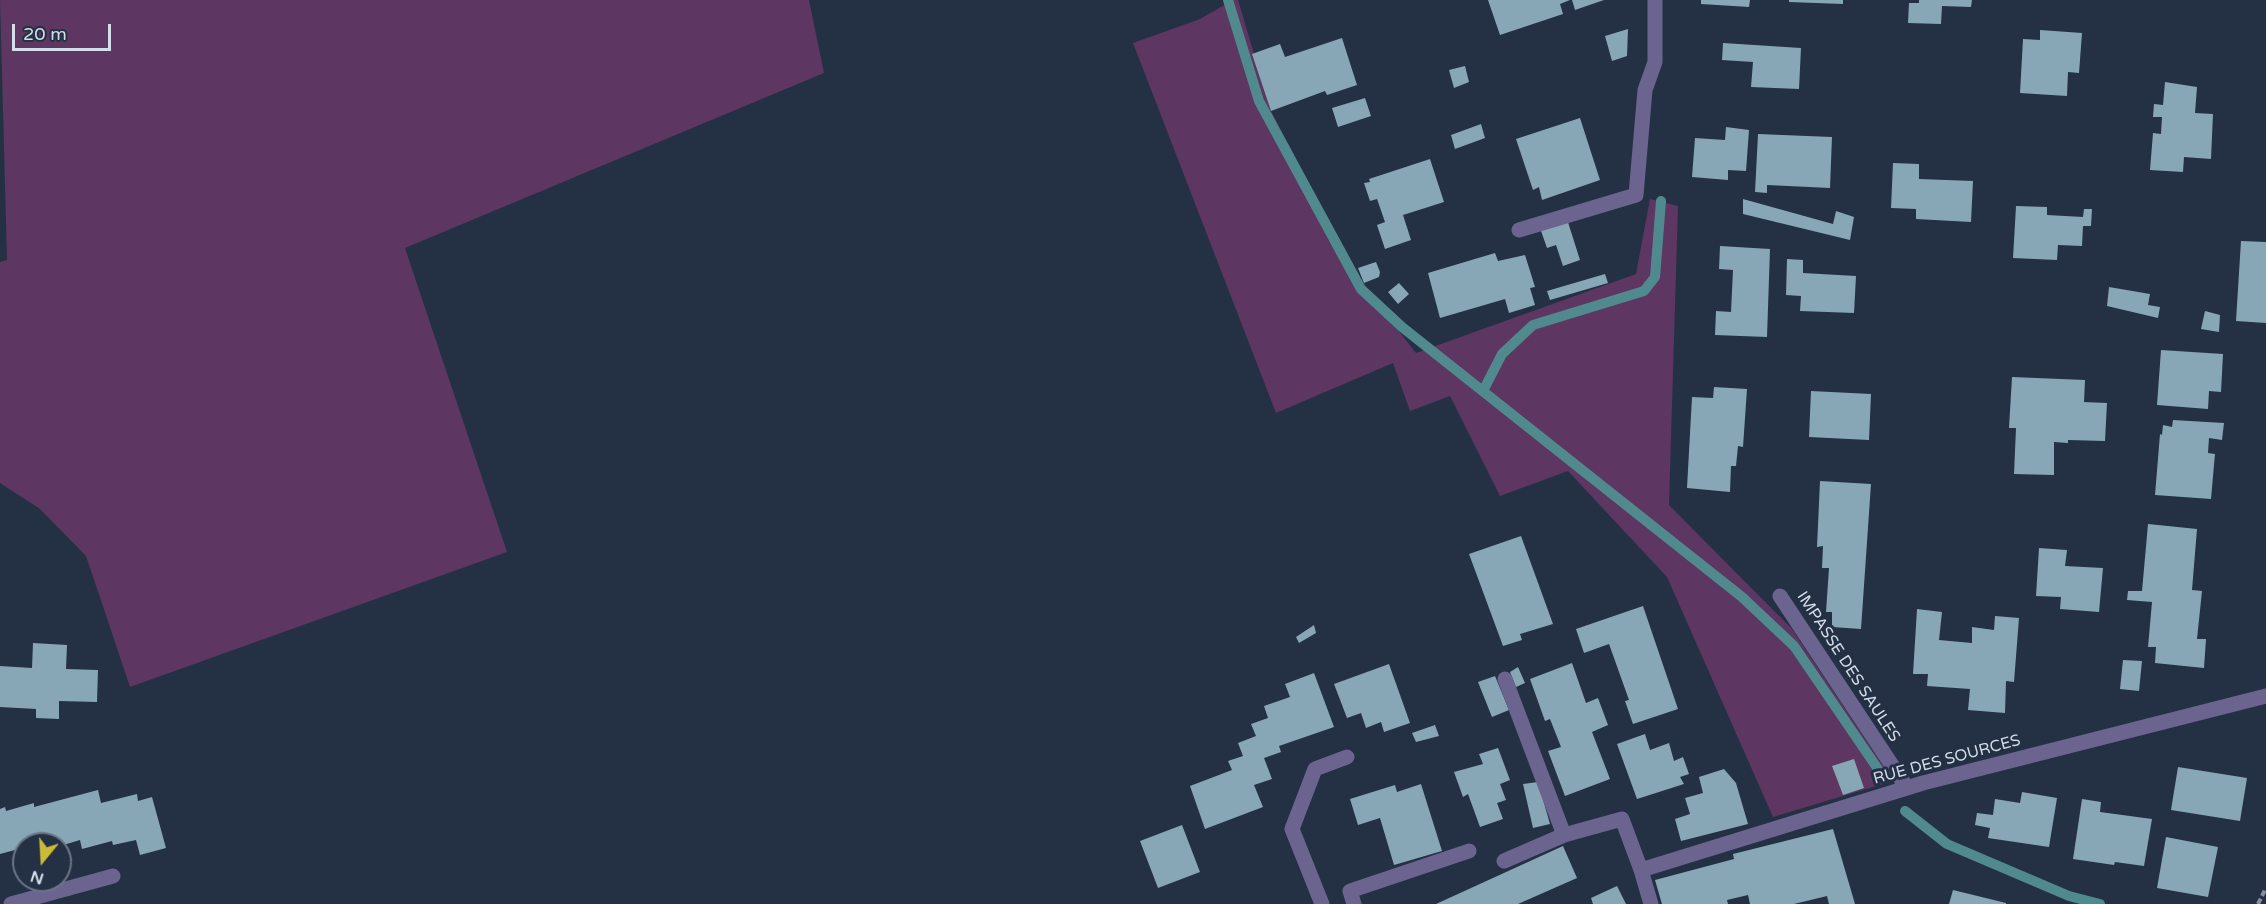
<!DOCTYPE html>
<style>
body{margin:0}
#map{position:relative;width:2266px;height:904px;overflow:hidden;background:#243044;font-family:"Varela Round",sans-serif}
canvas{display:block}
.north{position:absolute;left:12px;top:832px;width:60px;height:60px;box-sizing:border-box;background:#243044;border:2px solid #6a7586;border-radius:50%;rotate:198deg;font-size:16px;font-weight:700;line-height:24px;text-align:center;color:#d4ddea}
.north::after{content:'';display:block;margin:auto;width:21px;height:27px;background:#cbb939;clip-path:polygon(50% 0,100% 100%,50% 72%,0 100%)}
.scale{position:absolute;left:12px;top:24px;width:99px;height:27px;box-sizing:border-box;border:3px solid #d4ddea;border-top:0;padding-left:8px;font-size:18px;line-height:21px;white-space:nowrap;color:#d4ddea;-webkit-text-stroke:4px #243044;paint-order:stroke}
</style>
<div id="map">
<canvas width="2266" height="904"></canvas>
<div class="north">N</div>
<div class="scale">20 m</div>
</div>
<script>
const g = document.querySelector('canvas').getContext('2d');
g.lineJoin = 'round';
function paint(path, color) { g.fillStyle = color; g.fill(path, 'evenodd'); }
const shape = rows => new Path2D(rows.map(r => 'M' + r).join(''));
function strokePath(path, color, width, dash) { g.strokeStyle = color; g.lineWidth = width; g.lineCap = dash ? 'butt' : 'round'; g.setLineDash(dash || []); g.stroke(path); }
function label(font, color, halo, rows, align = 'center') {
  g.font = font + ' "Varela Round",sans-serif'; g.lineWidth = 6; g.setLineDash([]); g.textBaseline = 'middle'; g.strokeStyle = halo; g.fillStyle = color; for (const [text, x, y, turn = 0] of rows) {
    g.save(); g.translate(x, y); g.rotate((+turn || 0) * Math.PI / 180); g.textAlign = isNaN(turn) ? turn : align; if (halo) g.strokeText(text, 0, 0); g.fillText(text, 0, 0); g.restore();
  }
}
paint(shape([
 [0,0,809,0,824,73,405,248,507,552,130,687,86,556,40,509,0,483,0,262,7,260],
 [1233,0,1238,0,1271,111,1362,284,1416,353,1636,274,1650,199,1678,206,1669,505,1792,629,1893,781,1773,817,1667,577,1568,471,1500,496,1450,396,1410,411,1393,363,1276,413,1133,43,1200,19]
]), '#5d3662');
strokePath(shape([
 [1228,0,1259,101,1361,289,1402,327,1742,597,1794,646,1882,775],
 [1483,391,1502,354,1533,325,1644,291,1655,277,1661,201],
 [1905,811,1947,844,2069,896,2100,904]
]), '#508a8e', 10);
paint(shape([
 [1488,0,1570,0,1560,4,1563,14,1500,35],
 [1572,0,1604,0,1575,10],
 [1701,0,1750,0,1749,7,1701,4],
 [1789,0,1843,0,1843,4,1789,2],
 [1919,0,1972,0,1971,7,1942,6,1941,24,1908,23,1909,3,1919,3],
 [1628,29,1627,56,1612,61,1605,36],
 [2040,30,2082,33,2079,73,2068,72,2067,96,2020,93,2023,39,2040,40],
 [1342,38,1357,85,1327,95,1325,91,1271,111,1252,54,1280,44,1285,57],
 [1723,43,1801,48,1799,89,1751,87,1753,62,1722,60],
 [1465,66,1469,82,1454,88,1449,70],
 [2165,82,2197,87,2195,113,2213,114,2211,159,2184,157,2183,172,2150,170,2153,133,2161,134,2162,117,2153,117,2154,104,2163,105],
 [1365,98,1371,116,1338,127,1332,108],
 [1580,118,1600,180,1542,200,1539,187,1533,190,1516,139],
 [1481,124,1485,138,1455,149,1451,135],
 [1726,127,1749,130,1746,171,1728,170,1728,180,1692,177,1695,138,1725,140],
 [1758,134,1832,137,1830,188,1767,185,1767,193,1755,192],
 [1430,159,1444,202,1403,215,1411,240,1385,249,1377,225,1385,222,1377,199,1370,201,1364,183,1370,182,1369,179],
 [1893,163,1919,164,1919,179,1973,181,1971,222,1916,219,1916,209,1891,208],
 [1743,199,1833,224,1836,211,1854,217,1850,240,1743,214],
 [2016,206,2047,207,2047,215,2083,217,2084,209,2092,209,2091,226,2083,226,2082,246,2058,245,2057,260,2013,258],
 [1567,219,1580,260,1563,266,1556,245,1547,248,1540,228],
 [2241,241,2266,242,2266,323,2236,321],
 [1720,246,1770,249,1767,337,1715,335,1716,311,1731,312,1733,270,1719,269],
 [1495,253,1498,261,1525,255,1535,287,1530,288,1535,305,1509,313,1505,299,1440,318,1428,273],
 [1787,259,1803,260,1803,273,1856,276,1854,313,1800,311,1801,296,1786,295],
 [1376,262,1380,272,1379,277,1364,283,1358,268],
 [1605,274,1608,283,1550,300,1547,291],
 [1399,283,1409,294,1398,304,1388,292],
 [2109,287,2150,294,2148,305,2160,307,2158,318,2107,306],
 [2205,311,2220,315,2219,332,2201,329],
 [2161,350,2223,354,2221,392,2209,391,2208,409,2157,405],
 [2012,377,2085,380,2084,402,2107,403,2105,441,2068,440,2068,443,2054,442,2054,475,2014,474,2016,428,2009,428],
 [1714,387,1747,389,1743,447,1738,446,1736,466,1731,466,1730,492,1687,488,1692,397,1713,398],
 [1811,391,1871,394,1869,440,1809,437],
 [2173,420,2224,423,2222,440,2209,438,2208,453,2215,454,2211,499,2155,495,2160,434,2162,435,2163,425,2172,427],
 [1820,481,1871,484,1861,629,1832,627,1832,612,1826,612,1829,568,1822,568,1823,546,1817,547],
 [2148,524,2197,529,2192,590,2202,591,2197,639,2206,639,2204,668,2155,663,2156,647,2148,647,2152,602,2127,600,2128,591,2142,591],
 [1521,536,1553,624,1520,634,1522,640,1503,646,1469,554],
 [2039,548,2067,550,2065,566,2103,568,2099,612,2060,609,2061,597,2036,596],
 [1643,606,1678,709,1633,724,1625,701,1629,700,1609,644,1584,653,1576,629],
 [1917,609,1942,612,1939,640,1972,643,1972,627,1994,630,1995,616,2019,618,2014,682,2006,681,2005,713,1968,710,1970,689,1927,686,1928,674,1913,674],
 [1314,625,1316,633,1299,643,1296,637],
 [33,643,67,645,66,669,98,670,97,702,59,701,59,719,36,718,36,709,0,707,0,666,32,668],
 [2123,660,2142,661,2139,691,2120,689],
 [1572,663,1586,703,1598,698,1608,725,1592,732,1610,779,1565,796,1548,751,1561,747,1550,719,1545,721,1530,679],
 [1389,664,1410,723,1384,732,1381,722,1366,728,1361,713,1347,718,1334,684],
 [1518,667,1525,683,1516,687,1510,672],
 [1314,673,1334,727,1279,746,1281,752,1264,758,1272,779,1254,785,1263,807,1205,829,1190,786,1232,770,1228,761,1243,756,1238,743,1256,736,1251,724,1268,718,1264,706,1290,697,1285,684],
 [1495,676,1509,710,1492,717,1478,682],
 [1435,725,1439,736,1416,742,1412,733],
 [1645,734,1650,750,1669,743,1674,761,1683,757,1689,774,1680,777,1684,784,1637,799,1617,744],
 [1498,748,1510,780,1500,784,1506,800,1497,803,1503,819,1480,827,1468,794,1463,797,1454,772,1483,764,1479,754],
 [1854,759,1864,788,1843,795,1832,766],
 [2178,767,2247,778,2240,821,2171,810],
 [1724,769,1736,783,1748,824,1681,841,1675,819,1690,814,1685,798,1703,793,1699,777],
 [1538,782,1550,824,1533,828,1523,784],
 [1421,784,1442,851,1394,865,1380,818,1358,825,1350,799,1395,785,1397,792],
 [98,790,101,803,137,794,138,801,152,797,166,848,140,855,136,840,113,845,112,841,82,849,80,840,60,846,60,844,24,844,24,862,18,863,15,850,0,854,0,809,5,807,6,811,34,803,34,807],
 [2022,792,2057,798,2049,847,1988,838,1990,828,1975,825,1977,813,1993,815,1995,799,2020,803],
 [2082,799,2101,802,2100,812,2152,819,2144,866,2115,862,2114,865,2073,859],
 [1182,825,1200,872,1158,888,1140,841],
 [1833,829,1855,904,1829,904,1827,896,1794,904,1750,904,1748,895,1727,900,1728,904,1662,904,1655,880,1734,859,1733,854],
 [2166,837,2218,847,2208,897,2157,888],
 [1563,846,1577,878,1518,904,1436,904],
 [1617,886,1626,904,1593,904,1591,898],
 [1953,890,2006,903,2006,904,1949,904]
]), '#88a7b6');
strokePath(shape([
 [2258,904,2266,888]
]), '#858f9f', 4, [6, 3]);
strokePath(shape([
 [1519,230,1636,195,1645,90,1655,62,1655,0],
 [1780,596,1907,788],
 [1505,679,1564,835,1622,819,1641,870,1651,904],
 [1504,861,1564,835],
 [1641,870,1923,783,2266,696],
 [11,904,113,876],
 [1322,904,1292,829,1315,769,1347,757],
 [1354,904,1350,891,1469,851]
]), '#6a648f', 15);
label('16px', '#d4ddea', '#243044', [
 ["IMPASSE DES SAULES",1848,667,57],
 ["RUE DES SOURCES",1947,760,-15]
]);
</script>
